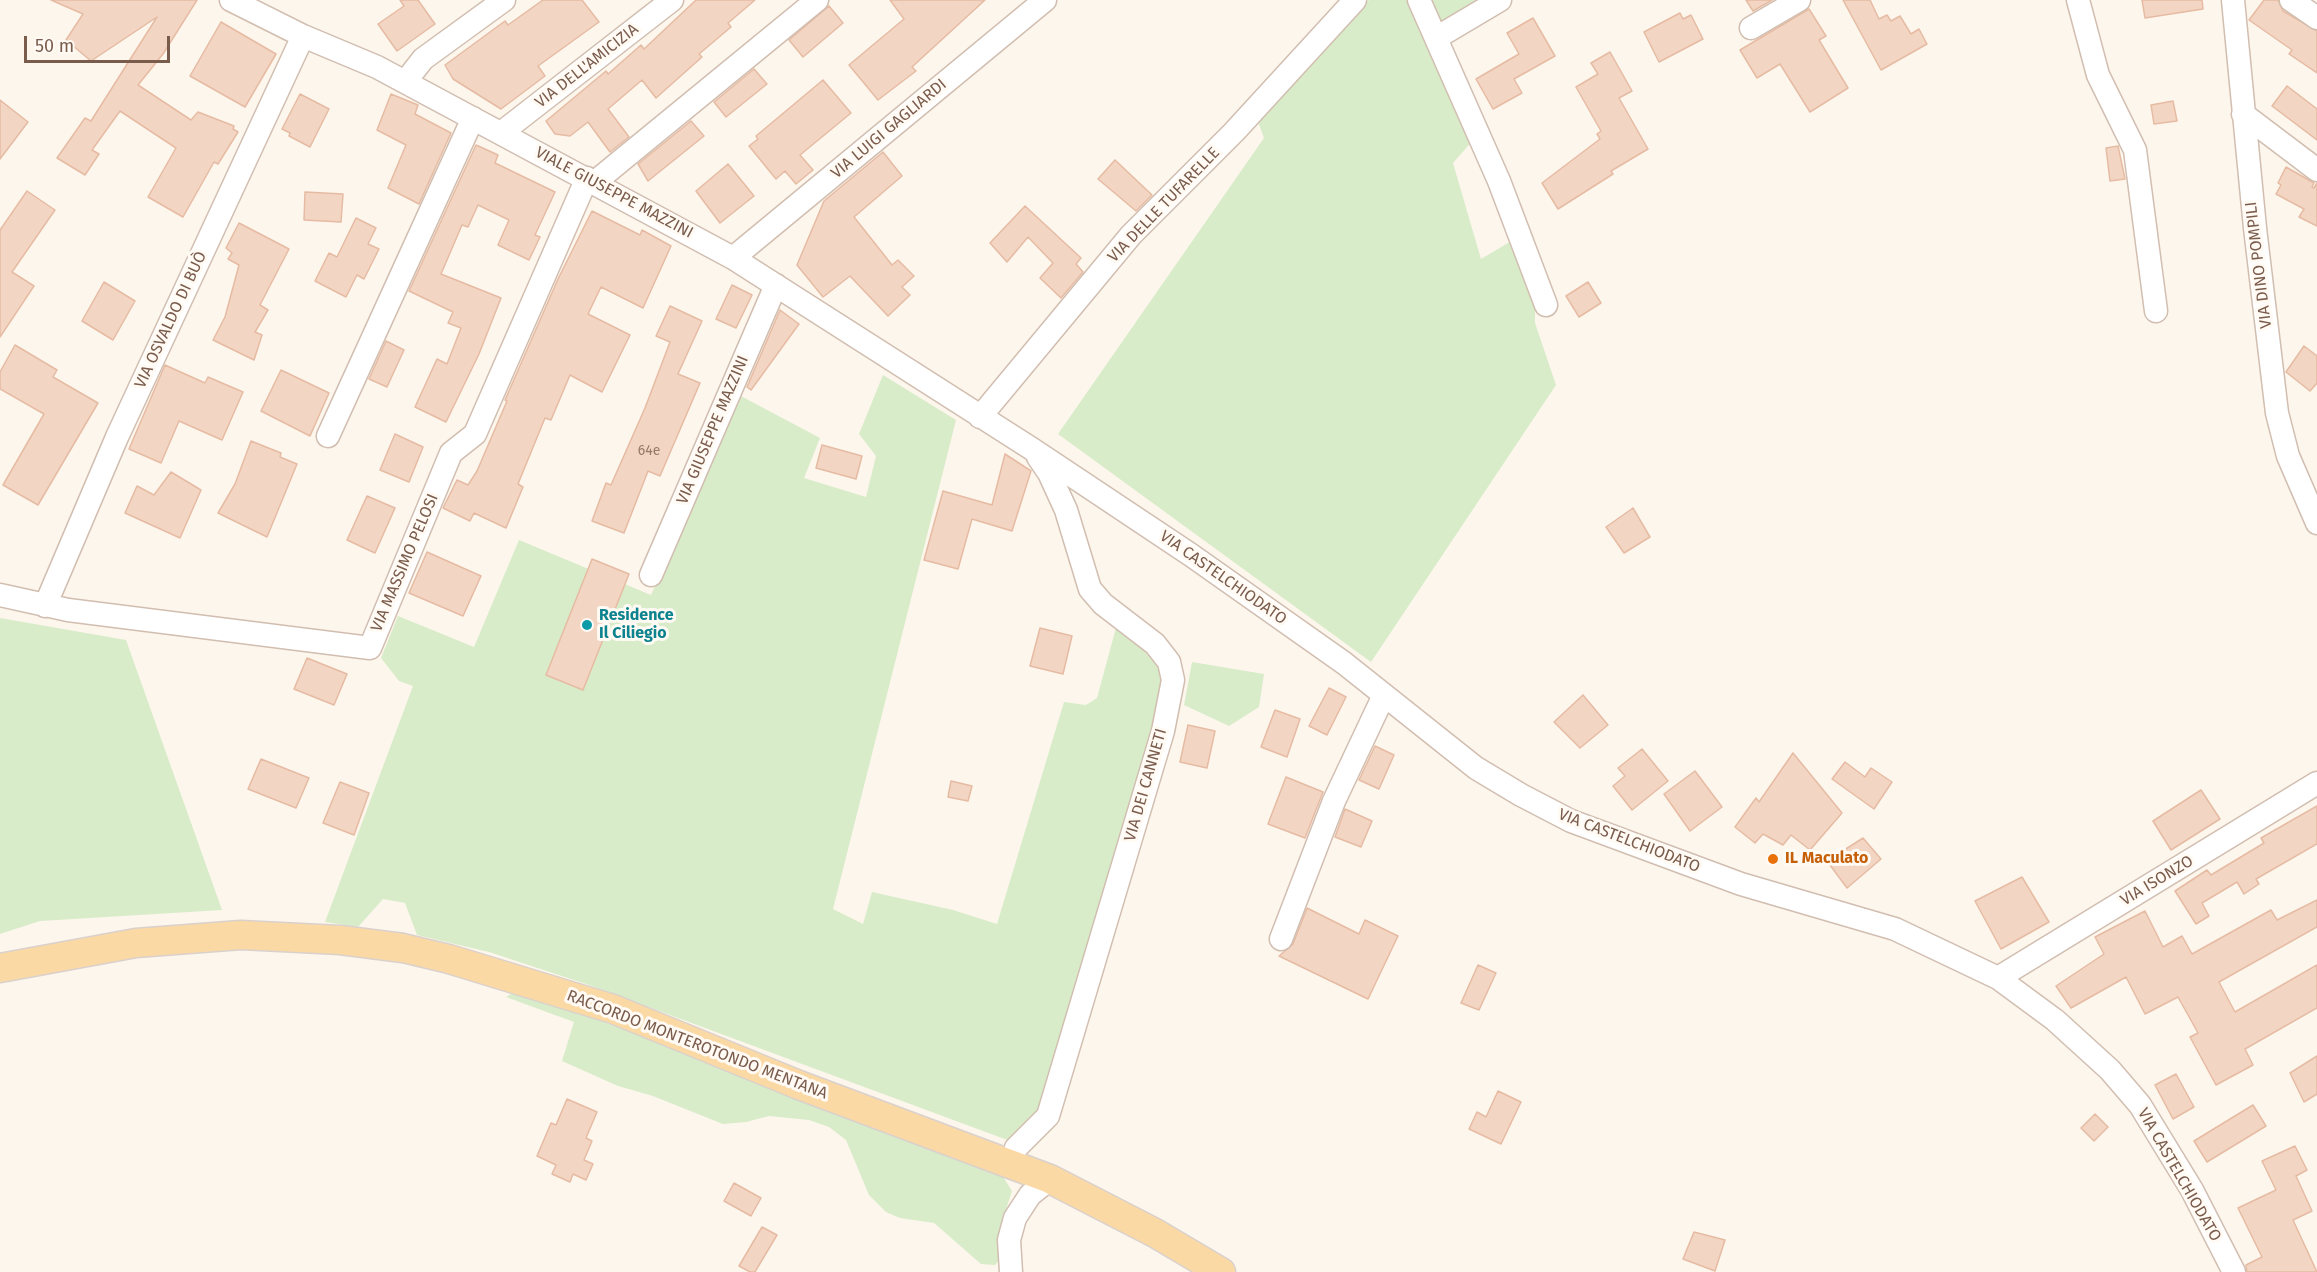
<!DOCTYPE html>
<meta charset="utf-8">
<style>
body{margin:0}
#map{position:relative;width:2317px;height:1272px;overflow:hidden;background:#fdf6ec;font-family:"Fira Sans",sans-serif}
canvas{display:block}
.scale{position:absolute;left:24px;top:36px;width:146px;height:27px;box-sizing:border-box;border:3px solid #7a5c4d;border-top:0;padding-left:8px;font-size:18px;line-height:21px;white-space:nowrap;color:#7a5c4d;-webkit-text-stroke:4px #fffaf3;paint-order:stroke}
</style>
<div id="map">
<canvas width="2317" height="1272"></canvas>
<div class="scale">50 m</div>
</div>
<script>
const g = document.querySelector('canvas').getContext('2d');
g.lineJoin = 'round';
function paint(path, color) { g.fillStyle = color; g.fill(path, 'evenodd'); }
const shape = rows => new Path2D(rows.map(r => 'M' + r).join(''));
function strokePath(path, color, width, dash) { g.strokeStyle = color; g.lineWidth = width; g.lineCap = dash ? 'butt' : 'round'; g.setLineDash(dash || []); g.stroke(path); }
function label(font, color, halo, rows, align = 'center') {
  g.font = font + ' "Fira Sans",sans-serif'; g.lineWidth = 6; g.setLineDash([]); g.textBaseline = 'middle'; g.strokeStyle = halo; g.fillStyle = color; for (const [text, x, y, turn = 0] of rows) {
    g.save(); g.translate(x, y); g.rotate((+turn || 0) * Math.PI / 180); g.textAlign = isNaN(turn) ? turn : align; if (halo) g.strokeText(text, 0, 0); g.fillText(text, 0, 0); g.restore();
  }
}
paint(shape([
 [1369,0,1414,0,1474,139,1453,163,1481,259,1513,240,1535,298,1535,323,1556,385,1371,662,1058,434,1264,138,1257,119],
 [1431,0,1481,0,1440,25],
 [883,375,956,420,833,909,863,924,872,892,953,910,997,924,1064,702,1086,705,1097,698,1117,624,1133,637,1158,668,1163,692,1041,1116,1010,1141,589,985,489,952,417,935,405,903,383,899,358,927,325,922,413,686,399,681,381,658,398,616,474,647,519,540,651,595,739,395,820,438,804,478,866,497,876,456,859,434],
 [0,618,126,640,222,910,40,921,0,934],
 [1192,662,1264,674,1259,707,1229,726,1184,705],
 [518,990,987,1165,1002,1175,1012,1191,1002,1222,999,1260,995,1265,981,1264,934,1223,900,1218,886,1212,869,1195,846,1140,829,1127,809,1120,769,1116,746,1122,723,1124,653,1096,618,1086,562,1061,574,1022,506,997]
]), '#d8ecc9');
const building = shape([
 [51,0,197,0,163,54,138,85,191,120,198,112,234,126,233,129,238,132,218,164,214,162,183,217,148,197,176,148,120,111,92,150,99,154,85,175,57,158,85,118,91,121,157,17,91,61,66,40,83,14,51,0],
 [400,0,418,0,435,24,397,51,378,24,404,6,400,0],
 [543,0,582,0,599,22,538,66,545,76,501,109,453,79,445,65,505,21,508,25,543,0],
 [696,0,755,0,728,23,731,27,699,54,702,57,656,98,642,80,608,109,629,137,610,152,588,122,570,136,555,134,546,121,606,71,608,74,641,45,644,49,696,0],
 [890,0,985,0,912,67,916,71,878,100,849,65,904,19,890,0],
 [1746,0,1772,0,1753,11,1746,0],
 [1843,0,1870,0,1879,19,1887,15,1891,21,1900,16,1911,34,1919,29,1927,44,1881,70,1843,0],
 [2142,0,2202,0,2203,9,2145,18,2142,0],
 [2264,0,2278,0,2283,11,2317,31,2317,73,2289,54,2292,50,2249,20,2264,0],
 [829,6,843,23,803,57,789,40,829,6],
 [1809,9,1826,36,1819,40,1848,88,1810,112,1780,64,1757,78,1740,50,1809,9],
 [1680,13,1683,19,1691,15,1703,39,1659,62,1644,32,1680,13],
 [1533,18,1555,56,1514,79,1522,93,1493,109,1476,79,1519,54,1507,33,1533,18],
 [221,22,276,54,245,107,190,76,221,22],
 [1610,52,1632,91,1619,98,1648,149,1611,171,1613,174,1558,209,1542,183,1600,139,1597,134,1601,131,1576,87,1598,74,1591,63,1610,52],
 [754,69,767,84,726,117,714,102,754,69],
 [823,80,851,113,800,155,813,170,796,184,785,171,776,179,749,146,758,139,756,136,823,80],
 [2287,86,2317,109,2317,140,2272,106,2287,86],
 [300,94,329,109,310,147,289,136,290,133,282,129,300,94],
 [391,94,418,105,415,114,451,133,419,204,388,188,406,145,377,130,391,94],
 [0,100,28,122,0,159,0,100],
 [2173,101,2177,121,2154,124,2151,105,2173,101],
 [691,121,704,136,648,181,638,164,691,121],
 [476,145,498,155,495,163,555,192,535,235,540,237,529,260,498,245,509,220,478,205,468,227,462,225,441,274,501,298,479,354,446,422,415,407,437,359,447,364,461,328,448,323,453,312,409,291,476,145],
 [2118,146,2125,179,2110,181,2106,148,2118,146],
 [883,152,902,176,854,217,892,265,898,260,914,276,902,287,910,295,888,316,850,276,823,297,797,265,824,201,883,152],
 [1115,160,1152,195,1136,211,1098,179,1115,160],
 [728,164,754,196,720,223,696,191,728,164],
 [2286,167,2314,183,2312,187,2314,188,2317,183,2317,226,2299,217,2304,209,2276,194,2281,185,2278,183,2286,167],
 [27,191,55,210,12,272,34,286,0,337,0,230,27,191],
 [305,192,343,194,341,222,304,220,305,192],
 [1025,206,1081,258,1076,264,1083,272,1061,298,1040,278,1053,263,1028,237,1007,262,990,243,1025,206],
 [592,211,640,235,642,230,671,246,643,308,601,287,588,314,630,335,602,392,570,375,551,420,545,418,518,484,523,487,506,528,474,513,470,521,443,508,457,480,468,485,477,471,507,401,505,400,558,279,592,211],
 [356,218,376,228,368,244,379,249,364,279,357,275,346,297,315,281,329,253,337,257,356,218],
 [239,223,289,249,260,305,268,310,255,332,262,335,254,360,213,340,225,317,239,265,228,259,232,253,226,248,239,223],
 [104,282,135,301,113,340,82,321,104,282],
 [1588,282,1601,303,1579,317,1566,296,1588,282],
 [732,285,752,295,736,328,716,319,732,285],
 [670,306,702,321,678,374,700,383,660,476,648,471,624,533,592,521,606,483,611,485,645,408,670,342,656,336,670,306],
 [780,310,799,324,751,390,747,387,780,310],
 [386,341,404,350,387,387,369,379,386,341],
 [15,345,57,370,53,377,98,403,38,505,3,485,44,414,0,389,0,372,15,345],
 [2304,346,2317,356,2317,383,2310,391,2286,372,2304,346],
 [165,365,205,383,208,377,243,392,222,440,179,421,161,463,129,449,165,365],
 [281,370,329,393,310,436,261,411,281,370],
 [395,434,423,447,409,482,380,470,395,434],
 [251,441,281,453,280,457,297,464,267,537,218,513,235,484,251,441],
 [822,445,862,456,856,479,816,468,822,445],
 [1005,454,1031,471,1012,531,972,519,958,569,924,560,943,491,992,505,1005,454],
 [171,472,201,490,180,538,125,513,137,486,154,495,171,472],
 [367,496,395,508,375,553,347,540,367,496],
 [1633,508,1650,537,1624,553,1606,527,1633,508],
 [427,552,481,576,463,616,409,593,427,552],
 [592,559,629,574,583,690,546,675,592,559],
 [1040,628,1072,636,1063,674,1030,666,1040,628],
 [307,658,347,674,334,705,294,689,307,658],
 [1329,688,1346,697,1327,735,1309,726,1329,688],
 [1583,695,1608,725,1580,748,1554,722,1583,695],
 [1275,710,1300,719,1287,757,1261,747,1275,710],
 [1188,725,1215,731,1207,768,1180,762,1188,725],
 [1375,746,1394,755,1379,789,1359,780,1375,746],
 [1642,749,1668,781,1632,810,1613,786,1625,776,1618,768,1642,749],
 [1793,753,1842,813,1810,850,1791,835,1783,845,1763,834,1755,843,1735,827,1756,798,1759,802,1793,753],
 [261,759,309,778,296,808,248,789,261,759],
 [1845,762,1865,777,1871,768,1892,782,1874,809,1832,779,1845,762],
 [1695,771,1722,807,1690,831,1664,794,1695,771],
 [1286,777,1323,792,1305,838,1268,824,1286,777],
 [951,781,972,786,968,801,948,797,951,781],
 [340,782,369,793,354,835,323,823,340,782],
 [2201,790,2220,819,2171,850,2153,821,2201,790],
 [2317,806,2317,844,2256,879,2259,884,2244,894,2237,882,2202,903,2209,916,2196,924,2175,891,2207,870,2211,875,2264,843,2261,838,2317,806],
 [1345,809,1372,821,1361,847,1335,837,1345,809],
 [1863,838,1881,859,1847,888,1827,861,1863,838],
 [2022,877,2049,922,2001,949,1975,901,2022,877],
 [2317,900,2317,927,2219,982,2235,1012,2317,965,2317,1008,2245,1049,2253,1065,2216,1085,2190,1037,2198,1033,2178,997,2145,1014,2126,977,2071,1008,2056,986,2104,954,2095,937,2145,911,2163,947,2182,936,2192,954,2271,910,2277,920,2317,900],
 [1307,908,1359,934,1365,920,1398,936,1368,999,1279,956,1293,944,1307,908],
 [1478,965,1496,973,1479,1010,1461,1003,1478,965],
 [2317,1056,2317,1094,2304,1102,2290,1073,2317,1056],
 [2176,1074,2194,1107,2173,1119,2155,1085,2176,1074],
 [1498,1091,1521,1102,1501,1144,1469,1129,1477,1112,1486,1117,1498,1091],
 [567,1099,597,1112,586,1138,592,1141,584,1160,593,1164,586,1180,573,1174,570,1182,552,1174,556,1165,537,1156,551,1123,556,1125,567,1099],
 [2253,1105,2266,1126,2207,1162,2194,1141,2253,1105],
 [2095,1114,2108,1127,2094,1141,2081,1128,2095,1114],
 [2295,1146,2307,1170,2296,1176,2312,1211,2293,1220,2317,1272,2247,1272,2246,1265,2262,1257,2238,1208,2276,1190,2262,1161,2295,1146],
 [734,1183,761,1198,751,1216,724,1201,734,1183],
 [762,1227,777,1235,755,1272,750,1272,739,1266,762,1227],
 [1694,1232,1725,1240,1715,1271,1683,1259,1694,1232]
]);
paint(building, '#f3d5c3');
strokePath(building, '#e6bba3', 1.5);
const minor = shape([
 [231,0,303,36,377,67,733,258,1032,449,1191,555,1344,663,1476,768,1521,795,1571,821,1741,884,1895,929,1998,978,2055,1020,2110,1070,2140,1105,2192,1190,2234,1272],
 [1419,0,1499,181,1546,305],
 [2078,0,2098,75,2135,150,2156,311],
 [2233,0,2255,228,2277,413,2288,456,2317,523],
 [2291,0,2317,18],
 [1751,28,1799,0],
 [1436,38,1500,0],
 [405,82,423,59,504,0],
 [2243,114,2317,170],
 [501,133,672,0],
 [595,182,817,0],
 [733,258,1045,0],
 [980,417,1131,235,1234,132,1355,0],
 [328,436,473,118],
 [651,575,776,285],
 [0,595,68,610,370,648,451,453,475,434,587,178],
 [45,606,117,437,303,36],
 [1281,939,1334,801,1384,695],
 [1998,978,2317,783],
 [1016,1148,1048,1116,1163,731,1173,680,1169,662,1155,644,1103,604,1090,589,1066,510,1049,473,1038,457],
 [1011,1272,1009,1240,1015,1218,1030,1195,1050,1179]
]);
const major = shape([
 [0,968,136,943,241,935,340,940,403,948,449,959,613,1009,799,1085,1050,1179,1155,1233,1221,1272]
]);
strokePath(minor, '#d1beb0', 25);
strokePath(major, '#dad1cd', 31);
strokePath(minor, '#fff', 22);
strokePath(major, '#fbd9a5', 28);
for (const [x, y, r, color] of [
 [587,625,6,"#0f9aa8"],
 [1773,859,6,"#e8710a"]
]) { const dot = new Path2D(); dot.arc(x, y, r, 0, 2 * Math.PI); g.fillStyle = color; g.fill(dot); strokePath(dot, '#fffaf3', 2); }
label('14px', '#987a6a', null, [
 ["64e",649,451]
]);
label('16px', '#7a5c4d', '#fffaf3', [
 ["VIA DELL'AMICIZIA",587,66,-38],
 ["VIA LUIGI GAGLIARDI",889,129,-40],
 ["VIALE GIUSEPPE MAZZINI",614,193,28],
 ["VIA DELLE TUFARELLE",1164,205,-46],
 ["VIA DINO POMPILI",2259,265,-97],
 ["VIA OSVALDO DI BUÒ",171,320,-65],
 ["VIA GIUSEPPE MAZZINI",713,430,-67],
 ["VIA MASSIMO PELOSI",405,563,-67],
 ["VIA CASTELCHIODATO",1223,578,35],
 ["VIA DEI CANNETI",1146,785,-74],
 ["VIA CASTELCHIODATO",1629,841,21],
 ["VIA ISONZO",2157,881,-31],
 ["RACCORDO MONTEROTONDO MENTANA",697,1045,21],
 ["VIA CASTELCHIODATO",2179,1175,60]
]);
label('bold 16px', '#0d838f', '#fffaf3', [
 ["Residence",599,616],
 ["Il Ciliegio",599,634]
], 'left');
label('bold 16px', '#c56008', '#fffaf3', [
 ["IL Maculato",1785,859]
], 'left');
</script>
